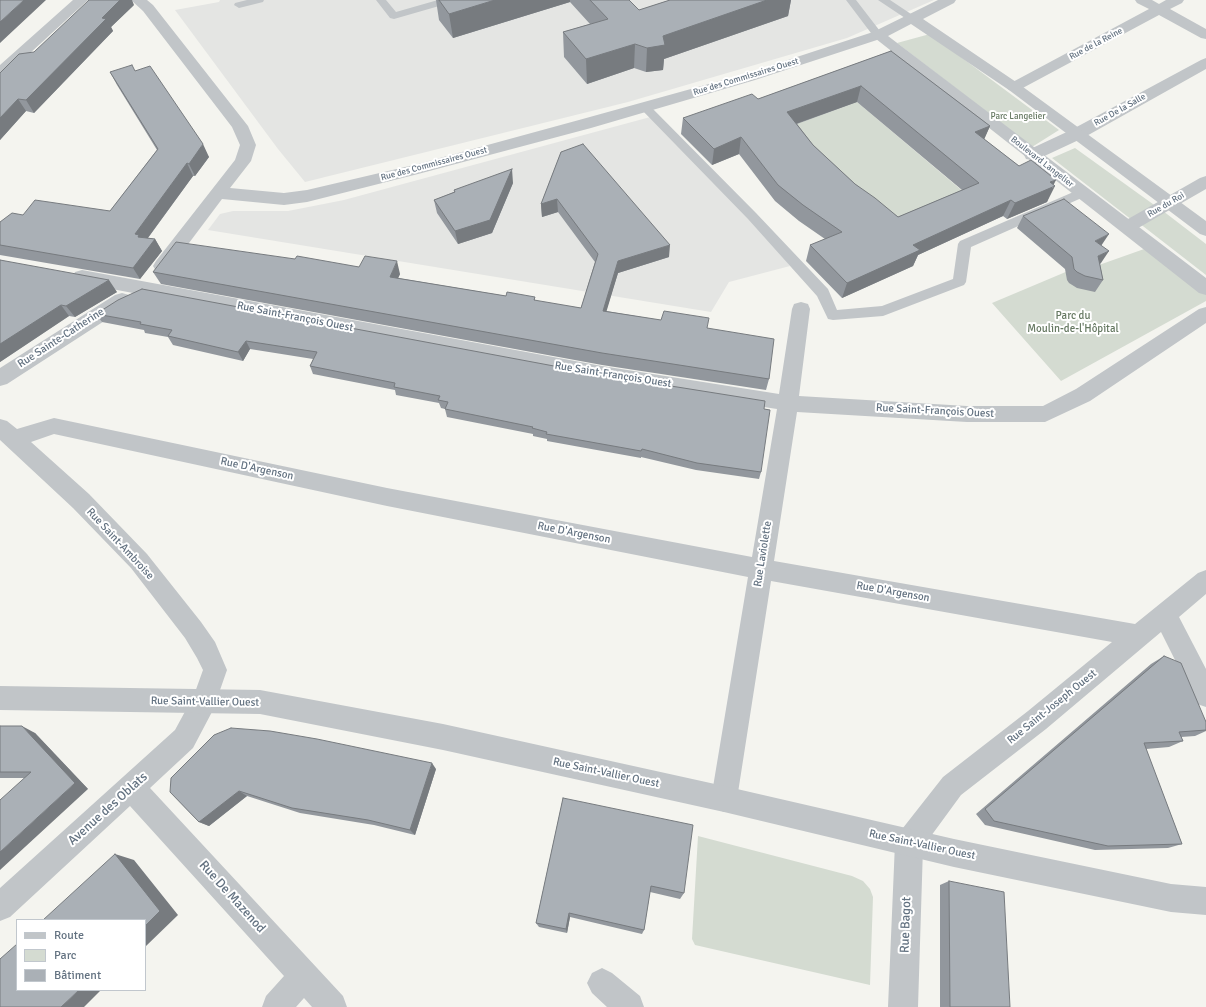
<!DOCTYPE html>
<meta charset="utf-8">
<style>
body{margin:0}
#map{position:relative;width:1206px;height:1007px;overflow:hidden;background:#f4f4ef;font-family:Signika,sans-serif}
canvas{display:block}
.legend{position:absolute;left:16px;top:919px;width:130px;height:72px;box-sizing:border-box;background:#fff;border:1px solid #c1c7cd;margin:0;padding:5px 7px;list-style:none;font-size:12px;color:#637281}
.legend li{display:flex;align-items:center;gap:8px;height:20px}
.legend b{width:20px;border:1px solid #c1c7cd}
</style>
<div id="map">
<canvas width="1206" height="1007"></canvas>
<ul class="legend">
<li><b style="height:5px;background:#c1c5c8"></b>Route</li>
<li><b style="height:11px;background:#d4dbd1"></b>Parc</li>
<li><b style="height:11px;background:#aab0b6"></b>Bâtiment</li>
</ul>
</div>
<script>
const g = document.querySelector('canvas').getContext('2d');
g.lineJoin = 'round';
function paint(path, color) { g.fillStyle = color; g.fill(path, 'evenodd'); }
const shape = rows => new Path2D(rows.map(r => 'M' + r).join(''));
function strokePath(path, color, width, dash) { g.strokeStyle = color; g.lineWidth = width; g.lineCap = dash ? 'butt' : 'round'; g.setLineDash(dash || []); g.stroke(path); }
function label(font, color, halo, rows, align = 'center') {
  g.font = font + ' Signika,sans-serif'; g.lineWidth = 4; g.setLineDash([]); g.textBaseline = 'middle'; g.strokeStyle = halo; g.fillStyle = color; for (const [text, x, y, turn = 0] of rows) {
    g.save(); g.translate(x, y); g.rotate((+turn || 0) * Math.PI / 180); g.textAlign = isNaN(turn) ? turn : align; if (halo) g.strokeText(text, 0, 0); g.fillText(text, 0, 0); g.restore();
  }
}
paint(shape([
 [220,0,934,0,847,38,628,102,305,182,278,149,175,10,219,2],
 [654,116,778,249,790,266,729,282,711,312,208,230,220,214,233,211,288,211,344,200]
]), '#e4e5e3');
paint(shape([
 [930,34,1059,130,1032,147,897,43],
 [857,102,972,199,884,236,777,131],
 [1075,148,1157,207,1132,220,1052,158],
 [1163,211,1206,244,1206,275,1139,223],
 [1147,248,1206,294,1206,301,1061,381,992,303,1068,271,1082,271],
 [698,836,852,876,863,881,870,889,873,897,870,985,695,945,692,939]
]), '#d4dbd1');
paint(shape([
 [247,0,264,0,263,2,239,8,234,5,235,3,247,0],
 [376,0,386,0,396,12,438,0,454,0,453,2,394,19,390,18,376,0],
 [846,0,856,0,883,35,882,37,874,37,846,0],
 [878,0,890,0,917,18,916,20,908,20,878,0],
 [645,103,649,105,756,213,828,289,837,310,882,306,953,279,958,244,960,241,1078,190,1082,189,1086,190,1088,193,1086,196,971,247,966,282,964,285,883,316,833,320,828,319,817,296,748,219,641,109,639,107,641,105,645,103]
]), '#c1c5c8');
paint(shape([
 [73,0,88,0,5,76,0,78,0,65,73,0],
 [131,0,147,0,153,5,248,126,256,145,251,161,230,188,284,193,307,190,418,164,579,120,745,74,873,32,878,31,883,32,885,35,883,38,755,80,591,128,418,174,307,202,284,205,222,199,168,271,162,273,156,271,153,266,156,261,235,160,240,145,232,127,143,11,131,0],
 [1135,0,1152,0,1159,4,1166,0,1184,0,1182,3,1170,9,1206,29,1206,39,1201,38,1159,15,1019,90,1014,92,1009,90,1006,87,1009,84,1149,9,1137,3,1135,0],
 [1206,58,1206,69,1083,138,1038,159,1032,160,1026,159,1024,155,1026,151,1071,130,1201,60,1206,58],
 [1206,176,1206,189,1133,231,1127,233,1121,231,1118,227,1121,223,1200,178,1206,176],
 [82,270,602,366,779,394,792,309,794,304,801,302,808,304,810,309,799,396,967,406,1043,406,1076,389,1199,309,1206,307,1206,323,1090,401,1045,422,967,422,797,412,774,561,1135,624,1198,573,1206,570,1206,594,1179,617,1206,669,1206,707,1197,704,1161,632,1046,729,961,795,923,847,918,1007,888,1007,895,843,899,833,943,777,1028,711,1112,642,771,581,737,799,733,808,724,812,715,808,711,799,748,577,387,506,54,434,31,442,89,494,147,554,201,622,215,642,227,670,213,710,193,748,150,788,343,996,347,1007,312,1007,304,998,296,1007,262,1007,266,996,284,976,130,806,10,917,0,921,0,888,175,730,194,695,203,670,197,658,185,638,131,568,73,508,0,440,0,419,7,421,17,429,54,418,387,488,752,557,777,409,602,382,75,282,73,277,75,272,82,270],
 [122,293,129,295,131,300,129,305,7,384,0,386,0,368,115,295,122,293],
 [602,968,612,973,640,996,644,1007,607,1007,592,993,587,983,592,973,602,968]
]), '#c1c5c8');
paint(shape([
 [938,0,956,0,954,3,923,19,1019,84,1206,221,1206,236,1200,234,1009,90,911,24,888,36,1206,278,1206,295,1199,293,871,35,873,32,938,0],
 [0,686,260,690,443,724,724,786,954,839,1171,884,1206,887,1206,915,1171,912,954,867,724,812,443,750,260,714,0,710,0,686]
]), '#c1c5c8');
paint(shape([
 [436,0,629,0,639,10,670,0,791,0,788,16,664,59,663,70,646,72,634,68,587,84,564,57,563,32,590,24,570,2,453,38,439,20],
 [134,5,111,27,113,31,34,113,26,111,0,140,0,73,34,52],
 [891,51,990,126,984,139,1019,166,1053,185,1047,202,1007,219,1003,216,918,255,913,266,842,298,806,261,810,245,825,239,799,221,775,201,739,154,712,165,681,134,683,118,758,99],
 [857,102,962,190,898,217,855,184,813,145,797,124],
 [135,71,209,157,195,176,193,176,148,238,155,239,162,251,140,279,0,255,0,222,23,215,110,211,157,150,117,85,110,72],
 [561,152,669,257,618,273,606,311,707,328,769,379,766,390,602,365,161,284,153,272,295,259,359,267,400,274,398,278,506,296,535,297,535,301,581,308,595,262,558,212,542,217,541,204],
 [513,183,492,233,458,244,437,213,434,200,454,192,454,190],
 [1023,216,1101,263,1100,264,1103,280,1095,292,1077,288,1069,283,1067,280,1065,269,1017,228],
 [0,260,117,292,75,317,69,316,0,362],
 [96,314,764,409,761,472,759,479,696,470,641,457,641,458,547,441,547,439,533,436,533,434,447,417,445,409,441,408,439,403,396,395,395,390,313,374,310,366,313,359,250,349,243,361,173,345,168,337,145,333,144,330,102,322],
 [1164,656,1206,722,1206,731,1195,736,1181,737,1183,741,1169,747,1146,749,1182,844,1168,848,1095,850,985,825,976,814,1151,664],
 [0,726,35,733,88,789,25,778,0,778],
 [436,769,415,835,374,825,300,813,247,796,209,826,199,822,170,792],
 [563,798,684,893,680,899,650,892,644,930,642,934,570,917,567,933,539,927,536,923],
 [949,881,1010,1007,940,1007,940,885]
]), '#92979d');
paint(shape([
 [24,0,46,0,0,43,0,22],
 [120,0,132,0,134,5,111,27,113,31,34,113,26,100,102,18],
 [495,0,570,0,570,2,453,38,449,14],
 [767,0,791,0,788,16,664,59,663,70,646,72,647,48,663,36],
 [635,44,634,68,587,84,586,59],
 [861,86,857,102,784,128,787,112],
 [18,99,26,111,0,140,0,118],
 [990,126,983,142,975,132],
 [741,137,739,154,712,165,714,149],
 [203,144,209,157,195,176,189,164],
 [187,163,193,176,144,243,135,234],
 [512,169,513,183,492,233,458,244,455,231],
 [1056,180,1052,188,1055,186,1047,202,1007,219,1015,203,1050,182],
 [557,199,558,212,542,217,541,204],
 [1011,200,1003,216,918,255,913,266,842,298,847,283,913,245],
 [1109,234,1101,246,1095,241],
 [155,239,162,251,140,279,133,268],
 [670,245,669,257,618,273,603,323,603,311,618,261],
 [1109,251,1101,263,1090,268,1098,256],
 [397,261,400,274,393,289,390,277],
 [109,280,117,292,75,317,66,306],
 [61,305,69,316,0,362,0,344],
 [246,341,250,349,243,361,238,352],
 [22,726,35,733,88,789,0,870,0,852,75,783],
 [432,763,436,769,415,835,410,830],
 [239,791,247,796,209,826,199,822],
 [115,854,134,860,178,915,145,947,145,926],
 [569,913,570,917,567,933,566,929],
 [79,990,101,990,84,1007,61,1007]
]), '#777b7f');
const building = shape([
 [0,0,24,0,0,22,0,0],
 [89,0,120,0,102,18,106,19,26,100,18,99,0,118,0,73,19,54,34,52,89,0],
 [439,0,495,0,449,14,439,0],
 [590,0,629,0,639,10,670,0,767,0,663,36,665,45,647,48,635,44,586,59,563,32,608,19,590,0],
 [891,51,990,126,975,132,1019,166,1031,160,1056,180,1050,182,1055,186,1015,203,1011,200,913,245,920,250,847,283,810,245,842,232,803,205,778,185,741,137,714,149,683,118,752,94,758,99,891,51],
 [861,86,979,183,898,217,875,198,855,184,813,145,787,112,861,86],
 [132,65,135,71,150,66,203,144,189,164,187,163,135,234,139,235,138,237,155,239,133,268,0,245,0,222,12,213,23,215,35,200,110,211,158,149,110,72,132,65],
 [583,144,670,245,618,261,603,311,661,320,664,311,709,318,707,328,774,339,769,379,602,353,153,272,176,242,295,259,297,256,359,267,365,256,397,261,390,277,506,296,507,292,535,297,534,300,581,308,598,254,557,199,541,204,561,152,583,144],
 [512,169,490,220,455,231,434,200,455,192,454,190,512,169],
 [1064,199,1109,234,1095,241,1109,251,1098,256,1103,280,1085,276,1077,272,1074,269,1072,257,1023,216,1064,199],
 [0,260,109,280,66,306,61,305,0,344,0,260],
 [142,289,602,375,765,401,764,409,770,410,761,472,697,463,642,449,641,451,546,434,547,432,532,428,533,427,445,409,448,402,438,400,440,396,394,387,395,383,310,366,317,352,246,341,238,352,168,336,172,330,140,324,141,322,96,314,118,300,142,289],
 [1164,656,1181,663,1206,722,1206,730,1179,732,1183,741,1144,743,1182,844,1108,846,994,821,985,809,1164,656],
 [0,726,22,726,75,783,0,852,0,800,31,772,0,772,0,726],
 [231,728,270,731,317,739,432,763,410,830,368,820,292,808,239,791,199,822,170,792,171,778,214,735,231,728],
 [563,798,693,825,684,893,651,886,644,930,569,913,566,929,536,923,563,798],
 [115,854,160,911,145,926,145,920,43,920,115,854],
 [949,881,1004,892,1010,1007,950,1007,949,881],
 [17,944,17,990,79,990,61,1007,0,1007,0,959,17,944]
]);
paint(building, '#aab0b6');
strokePath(building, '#777b7f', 1);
label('9px', '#637281', '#fff', [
 ["Rue de la Reine",1096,44,-28],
 ["Rue des Commissaires Ouest",746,77,-17],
 ["Rue De la Salle",1120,110,-29],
 ["Boulevard Langelier",1042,162,38],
 ["Rue des Commissaires Ouest",434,164,-15],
 ["Rue du Roi",1166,205,-30]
]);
label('9px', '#657861', '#fff', [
 ["Parc Langelier",1018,117]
]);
label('11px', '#657861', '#fff', [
 ["Parc du",1073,316],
 ["Moulin-de-l'Hôpital",1073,329]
]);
label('11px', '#637281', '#fff', [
 ["Rue Saint-François Ouest",295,317,11],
 ["Rue Sainte-Catherine",61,338,-33],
 ["Rue Saint-François Ouest",613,375,9],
 ["Rue Saint-François Ouest",935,411,3],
 ["Rue D'Argenson",257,469,12],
 ["Rue D'Argenson",574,533,11],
 ["Rue Saint-Ambroise",120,544,47],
 ["Rue Laviolette",763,554,-81],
 ["Rue D'Argenson",893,592,10],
 ["Rue Saint-Vallier Ouest",205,702,1],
 ["Rue Saint-Joseph Ouest",1052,707,-39],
 ["Rue Saint-Vallier Ouest",606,773,12],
 ["Rue Saint-Vallier Ouest",922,845,12]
]);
label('13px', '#637281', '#fff', [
 ["Avenue des Oblats",108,809,-42],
 ["Rue De Mazenod",232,897,48],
 ["Rue Bagot",906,925,-88]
]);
</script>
